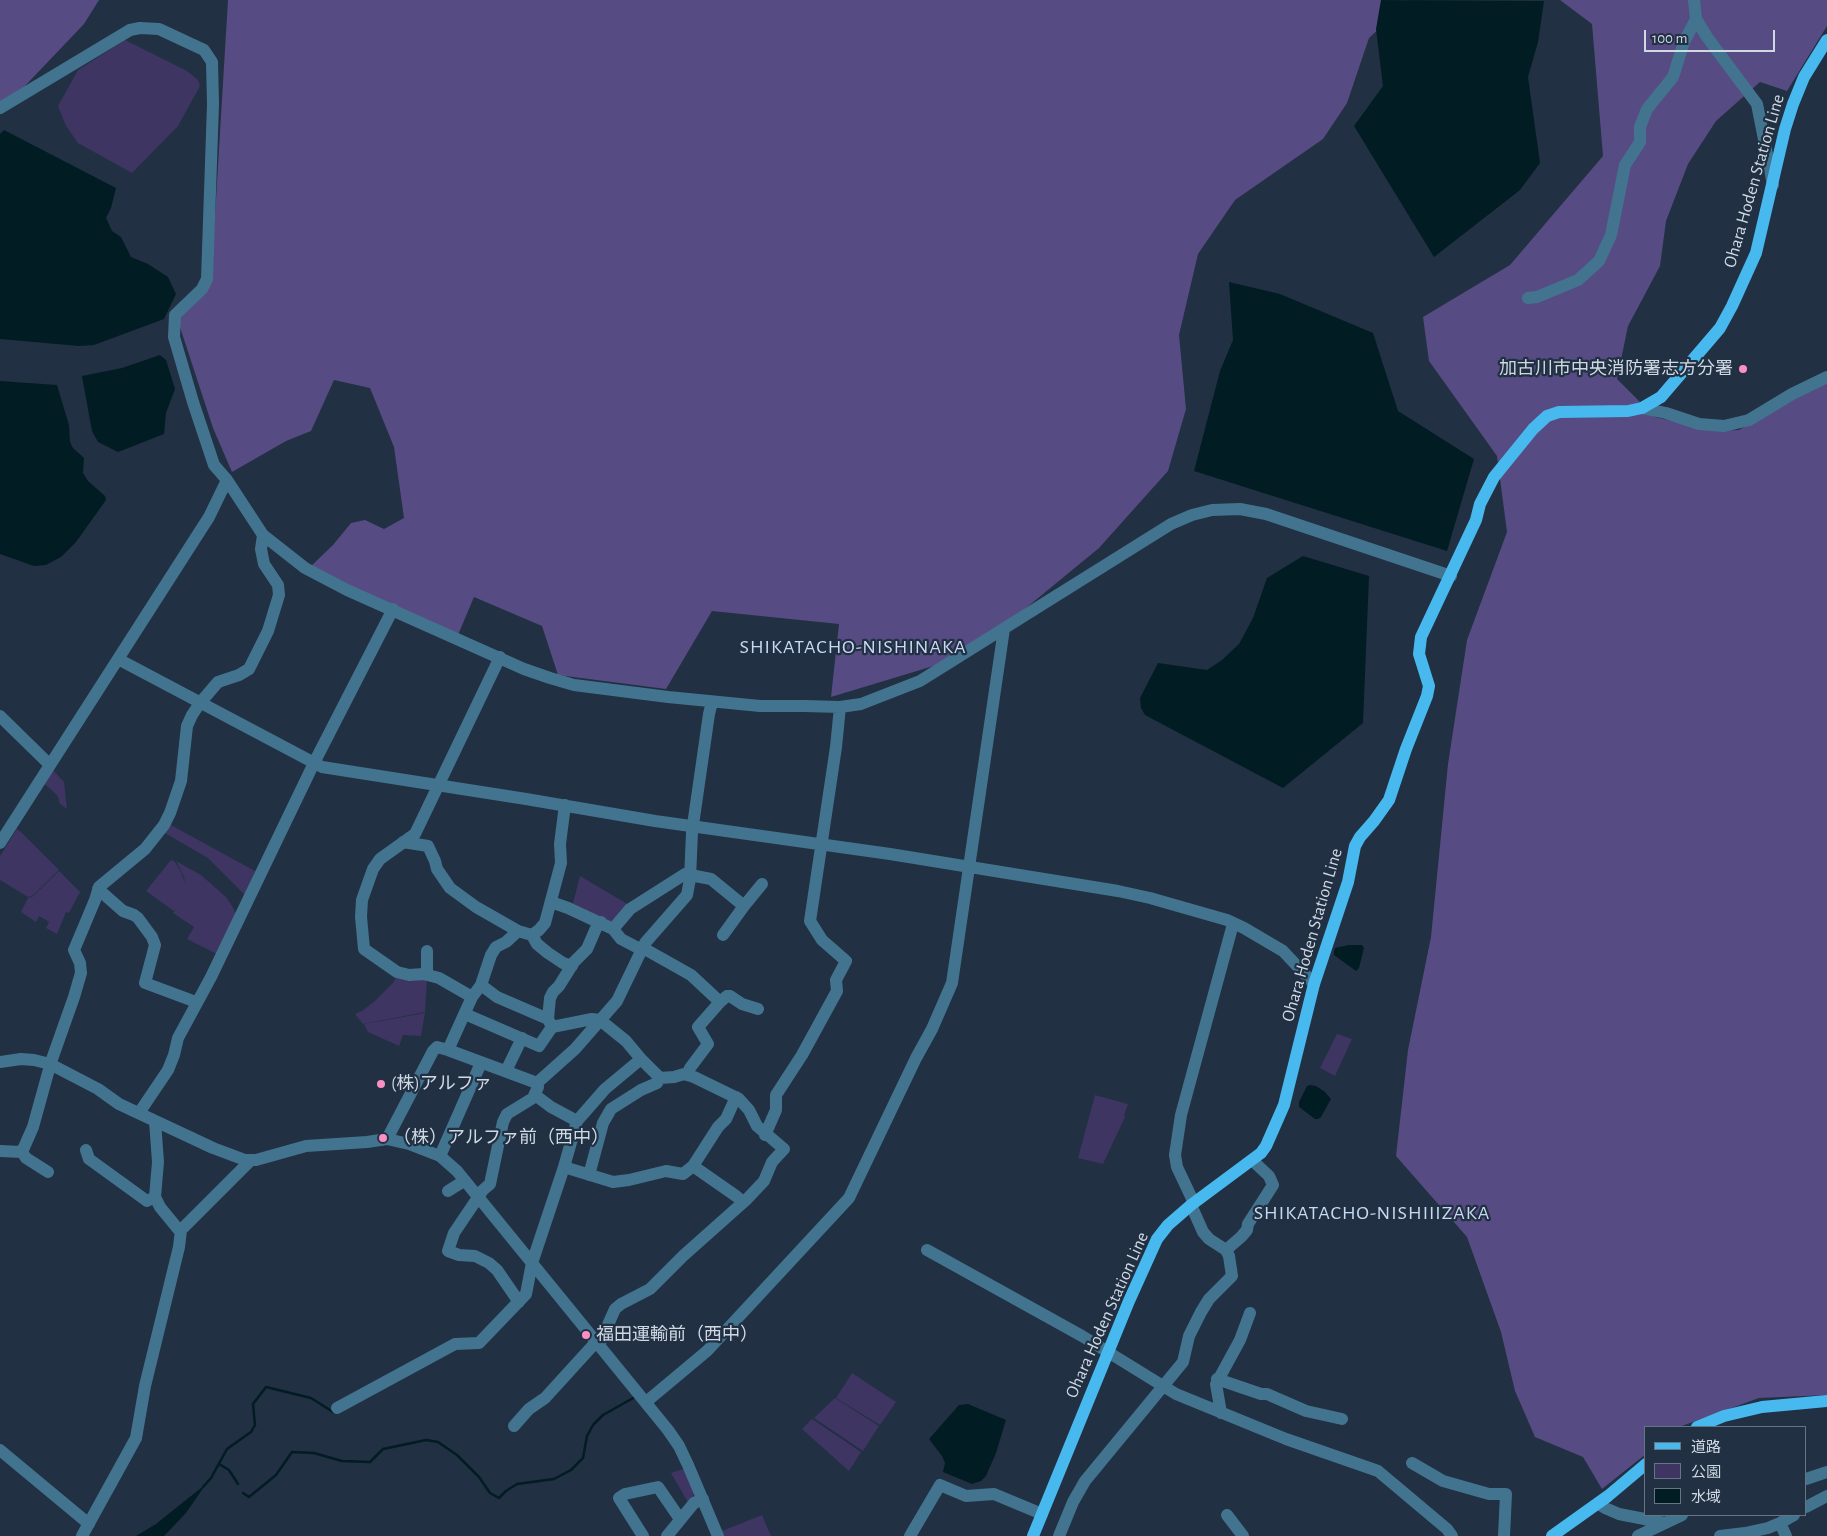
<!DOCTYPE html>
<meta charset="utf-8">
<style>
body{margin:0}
#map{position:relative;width:1827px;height:1536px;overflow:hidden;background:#213042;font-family:"Alegreya Sans","Noto Sans JP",sans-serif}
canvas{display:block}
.legend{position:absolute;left:1644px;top:1426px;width:162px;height:90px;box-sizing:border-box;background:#213042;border:1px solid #677483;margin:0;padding:6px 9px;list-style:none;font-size:15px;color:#cfd9e4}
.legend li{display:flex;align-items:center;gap:10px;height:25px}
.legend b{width:25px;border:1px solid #677483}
.scale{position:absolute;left:1644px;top:30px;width:131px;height:22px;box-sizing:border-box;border:2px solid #cfd9e4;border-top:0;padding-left:6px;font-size:15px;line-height:18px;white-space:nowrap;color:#cfd9e4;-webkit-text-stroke:4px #213042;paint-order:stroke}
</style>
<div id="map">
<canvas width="1827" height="1536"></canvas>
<ul class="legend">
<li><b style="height:6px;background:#48b9ef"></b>道路</li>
<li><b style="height:14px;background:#3f3563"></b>公園</li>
<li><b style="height:14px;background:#011d23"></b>水域</li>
</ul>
<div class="scale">100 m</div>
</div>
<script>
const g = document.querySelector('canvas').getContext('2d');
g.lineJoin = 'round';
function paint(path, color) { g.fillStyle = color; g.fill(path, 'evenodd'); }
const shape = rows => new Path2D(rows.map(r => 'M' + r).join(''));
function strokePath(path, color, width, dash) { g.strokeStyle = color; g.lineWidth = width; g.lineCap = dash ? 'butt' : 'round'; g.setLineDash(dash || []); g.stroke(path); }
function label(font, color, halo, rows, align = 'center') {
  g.font = font + ' "Alegreya Sans","Noto Sans JP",sans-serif'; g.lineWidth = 4.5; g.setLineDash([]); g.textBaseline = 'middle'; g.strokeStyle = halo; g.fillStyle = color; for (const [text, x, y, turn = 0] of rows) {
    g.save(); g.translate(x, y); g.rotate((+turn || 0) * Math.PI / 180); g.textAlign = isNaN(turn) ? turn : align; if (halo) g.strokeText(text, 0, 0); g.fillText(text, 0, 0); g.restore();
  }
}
paint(shape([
 [125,40,187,71,198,80,200,86,178,126,132,173,78,143,66,126,58,106,78,70],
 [53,770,64,782,67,809,60,804,58,797,52,790,44,784],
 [169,824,255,871,245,895,208,858,163,832],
 [17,829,22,833,59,870,32,896,28,897,0,880,0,856],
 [171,860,175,862,181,872,185,883,184,877,176,861,201,875,226,897,232,906,238,918,219,955,187,939,194,927,173,913,178,907,174,911,146,891],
 [59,871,80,892,69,913,66,912,57,934,46,928,49,922,39,916,36,922,21,912,28,898,32,897],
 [580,876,629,905,613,926,572,907],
 [397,975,427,977,425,1012,363,1024,355,1014,362,1011,375,1001,393,983],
 [425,1013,421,1036,403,1035,399,1046,368,1032,364,1024],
 [1337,1034,1352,1039,1335,1076,1320,1068],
 [1095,1095,1128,1104,1124,1115,1125,1117,1103,1164,1078,1158],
 [852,1373,896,1402,880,1425,836,1398],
 [835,1398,879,1426,863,1451,814,1418],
 [812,1419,861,1452,849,1471,802,1429],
 [686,1468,694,1493,693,1496,695,1497,689,1504,671,1473],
 [762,1515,771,1536,724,1536,722,1531]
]), '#3f3563');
paint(shape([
 [0,0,99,0,84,24,23,88,0,107],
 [228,0,1410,0,1369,38,1347,103,1323,139,1235,200,1198,254,1179,335,1186,409,1168,471,1099,548,1015,617,940,664,831,697,839,624,712,611,666,689,558,675,542,626,474,597,458,635,309,568,333,545,351,523,365,520,384,529,404,518,394,447,370,388,334,380,311,431,286,441,232,472,213,428,178,321,211,282],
 [1560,0,1827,0,1827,26,1787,91,1760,82,1716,121,1688,164,1666,221,1660,266,1628,326,1617,379,1655,417,1714,431,1739,430,1807,391,1827,383,1827,1395,1759,1398,1679,1427,1646,1427,1646,1454,1602,1489,1583,1457,1535,1437,1515,1391,1501,1332,1467,1237,1396,1156,1408,1050,1431,937,1448,764,1467,640,1507,532,1497,456,1429,361,1423,317,1510,265,1603,156,1592,24]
]), '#574b83');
paint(shape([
 [1381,0,1544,1,1538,42,1528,77,1540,163,1520,190,1434,257,1354,126,1383,86,1376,29],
 [4,130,116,188,111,208,106,218,112,231,121,237,131,257,148,264,168,277,176,294,164,319,94,345,79,346,0,339,0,134],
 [1229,282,1280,294,1373,333,1398,411,1474,459,1447,551,1194,471,1220,371,1233,340],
 [160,355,166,360,175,389,166,413,164,434,118,452,98,442,92,431,82,376,122,368],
 [0,381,57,385,69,425,70,442,73,448,84,458,83,473,88,481,105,496,106,500,76,542,61,557,46,565,34,566,0,554],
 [1303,556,1369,576,1363,723,1283,788,1145,715,1141,708,1140,698,1158,663,1207,670,1222,660,1239,644,1253,618,1267,578],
 [1349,945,1362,945,1364,948,1359,968,1356,971,1334,955,1334,952,1335,948],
 [1310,1085,1316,1086,1325,1092,1331,1099,1321,1117,1318,1119,1315,1119,1299,1107,1299,1102,1307,1086],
 [968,1404,1006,1420,996,1453,986,1476,981,1481,972,1484,943,1472,945,1463,942,1456,929,1439,959,1405],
 [206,1484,186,1513,164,1536,136,1536,156,1524]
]), '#011d23');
strokePath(shape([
 [219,1464,229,1470,238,1484],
 [203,1487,211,1478,227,1449,251,1432,255,1425,253,1404,266,1387,311,1398,333,1412],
 [243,1493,249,1497,276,1475,292,1452,314,1453,342,1461,370,1462,383,1449,426,1440,438,1442,457,1455,479,1477,490,1493,499,1498,506,1491,517,1484,554,1479,571,1470,583,1458,587,1436,593,1425,603,1415,635,1397]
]), '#011d23', 2.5);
strokePath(shape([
 [1694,0,1696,19,1707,37,1757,104,1773,185],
 [0,108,130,30,140,28,159,29,204,50,212,62,213,104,207,279,202,289,175,315,174,337,193,402,214,465,227,480,263,535,305,568,347,590,524,669,550,678,574,685,668,697,760,706,804,706,840,707,861,704,920,681,1171,524,1192,515,1212,510,1240,509,1266,514,1451,576],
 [1528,298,1537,297,1578,280,1599,261,1611,235,1625,165,1640,142,1640,127,1647,109,1673,77,1684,42,1696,19],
 [1642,408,1666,413,1699,424,1724,426,1749,420,1792,394,1827,377],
 [118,659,322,767,526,799,655,821,890,854,1118,891,1150,898,1227,920,1244,928,1283,951,1314,984],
 [0,716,50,765],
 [403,842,428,846,435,861,437,869,450,888,476,907,518,931],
 [0,843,209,517,227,480],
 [98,889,123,911,134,915,138,918,152,937,155,945,145,983,196,1002],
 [551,902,568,908,613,929,621,939,642,950],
 [613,929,630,909,685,874,711,879,744,906,762,884],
 [532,935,537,944,548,953,563,963,572,966],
 [723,935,744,906],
 [643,948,691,975,720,1002],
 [427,951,427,975],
 [481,985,491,955,496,947,506,942,518,931,532,935,539,930,545,923,561,863,560,844,565,805],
 [472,997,439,978,424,974,409,975,397,972,364,949,361,917,362,900,373,869,380,859,415,834,500,657],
 [465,1014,539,1046,552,1027],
 [548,1019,550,998,553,992,559,986,574,962,587,949,597,926,601,922],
 [448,1050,537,1083],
 [0,1062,21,1059,34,1060,50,1064,98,1089,119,1104,213,1148,245,1160,256,1160,306,1146,367,1142,387,1139,409,1144,440,1156,457,1171,668,1430,679,1446,688,1465,718,1536],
 [506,1071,522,1038],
 [687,1075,690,1068,708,1044,698,1027,720,1002,727,996,730,996,742,1004,758,1009],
 [535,1095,551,1107,577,1121],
 [139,1113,168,1070,174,1055,178,1038,211,977,314,763,393,609],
 [155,1121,158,1162,155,1197,160,1207,178,1229,181,1230],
 [765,1135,776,1110,776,1095,802,1055,837,991,836,980,846,961,822,940,810,921,836,747,840,707],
 [387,1139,433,1051,437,1047,448,1050,472,997,481,985,497,997,548,1019,552,1027,592,1019,600,1020,626,1041,641,1059,660,1078,674,1077,684,1074,694,1077,739,1099,749,1110,757,1126,784,1149,772,1162,764,1181,747,1199,683,1256,650,1289,621,1304,615,1309,599,1345],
 [86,1150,89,1159,147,1201,155,1197],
 [0,1151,22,1152,33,1127,51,1062,74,997,81,973,80,963,74,950,95,900,99,887,145,849,164,825,170,813,181,781,187,726,192,715,200,703,218,682,239,675,249,669,268,631,279,595,278,585,264,564,261,549,263,535],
 [22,1152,26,1158,48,1172],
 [440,1156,481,1063],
 [693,1166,718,1127,726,1119,736,1097],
 [564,1167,613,1182,629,1180,666,1171,683,1174,693,1166,736,1196,743,1202],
 [589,1175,603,1123,611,1109,641,1090,657,1083,660,1078],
 [448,1191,464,1181],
 [1194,1203,1177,1167,1175,1155,1181,1115,1233,924],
 [927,1250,1082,1336,1176,1394,1286,1439,1378,1471,1447,1529,1452,1536],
 [1226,1250,1241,1237,1247,1230,1248,1224,1273,1185,1269,1176,1252,1160],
 [519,1302,497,1270,489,1263,475,1256,459,1255,448,1251,454,1233,483,1190,490,1184,503,1122,507,1114,533,1098,538,1087,537,1083,575,1049,617,1001,645,943,687,895,690,879,692,832,709,714,712,702],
 [1217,1379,1261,1394,1267,1394,1306,1411,1342,1419],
 [646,1402,707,1351,849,1198,916,1058,932,1029,952,983,1004,629],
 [337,1408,455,1344,479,1343,526,1294,532,1263,564,1167,577,1121,605,1089,641,1059],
 [1221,1413,1216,1384,1240,1340,1250,1313],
 [514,1426,529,1409,545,1398,596,1342],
 [0,1450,89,1524],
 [1412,1463,1443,1481,1489,1494,1506,1494,1504,1536],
 [1806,1479,1827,1472],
 [1599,1504,1605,1508,1619,1514,1665,1523],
 [1806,1507,1827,1496],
 [1227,1515,1243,1536],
 [1780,1523,1786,1536],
 [82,1536,136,1438,145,1386,179,1247,181,1230,250,1161],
 [643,1536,619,1498,625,1494,658,1487,680,1519],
 [667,1536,694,1503,703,1499],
 [910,1536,940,1485,966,1496,994,1494,1042,1514],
 [1059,1536,1073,1502,1085,1481,1183,1362,1189,1336,1201,1312,1209,1299,1232,1276,1229,1256,1226,1250,1209,1239,1203,1232,1191,1205],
 [1638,1536,1682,1515],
 [1720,1536,1745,1533,1768,1528,1780,1523,1794,1515]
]), '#43748f', 12);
strokePath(shape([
 [1697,1427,1724,1416,1762,1407,1827,1401],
 [1033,1536,1129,1301,1157,1239,1168,1225,1191,1205,1261,1153,1266,1146,1284,1105,1314,984,1348,882,1355,846,1360,837,1374,821,1389,800,1406,749,1427,696,1429,686,1419,654,1421,637,1476,520,1480,504,1494,477,1533,429,1547,416,1559,412,1628,411,1642,408,1661,397,1720,328,1732,306,1756,253,1785,129,1793,104,1804,77,1827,40],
 [1552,1536,1608,1496,1646,1464]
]), '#48b9ef', 12);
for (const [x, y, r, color] of [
 [1743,369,5,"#fb8fc4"],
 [381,1084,5,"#fb8fc4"],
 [383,1138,5,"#fb8fc4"],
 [586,1335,5,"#fb8fc4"]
]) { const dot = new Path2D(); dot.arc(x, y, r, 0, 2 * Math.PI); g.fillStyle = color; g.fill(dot); strokePath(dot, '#213042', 2); }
label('18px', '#cfd9e4', '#213042', [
 ["Ohara Hoden Station Line",1754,181,-74],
 ["Ohara Hoden Station Line",1312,935,-74],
 ["Ohara Hoden Station Line",1107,1315,-66]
]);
label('18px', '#cfd9e4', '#213042', [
 ["加古川市中央消防署志方分署",1733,369,"right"],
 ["(株)アルファ",391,1084],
 ["（株）アルファ前（西中）",393,1138],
 ["福田運輸前（西中）",596,1335]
], 'left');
g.letterSpacing = '1px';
label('20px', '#c7daf1', '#213042', [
 ["SHIKATACHO-NISHINAKA",853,647],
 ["SHIKATACHO-NISHIIIZAKA",1372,1213]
]);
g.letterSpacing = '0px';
</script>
